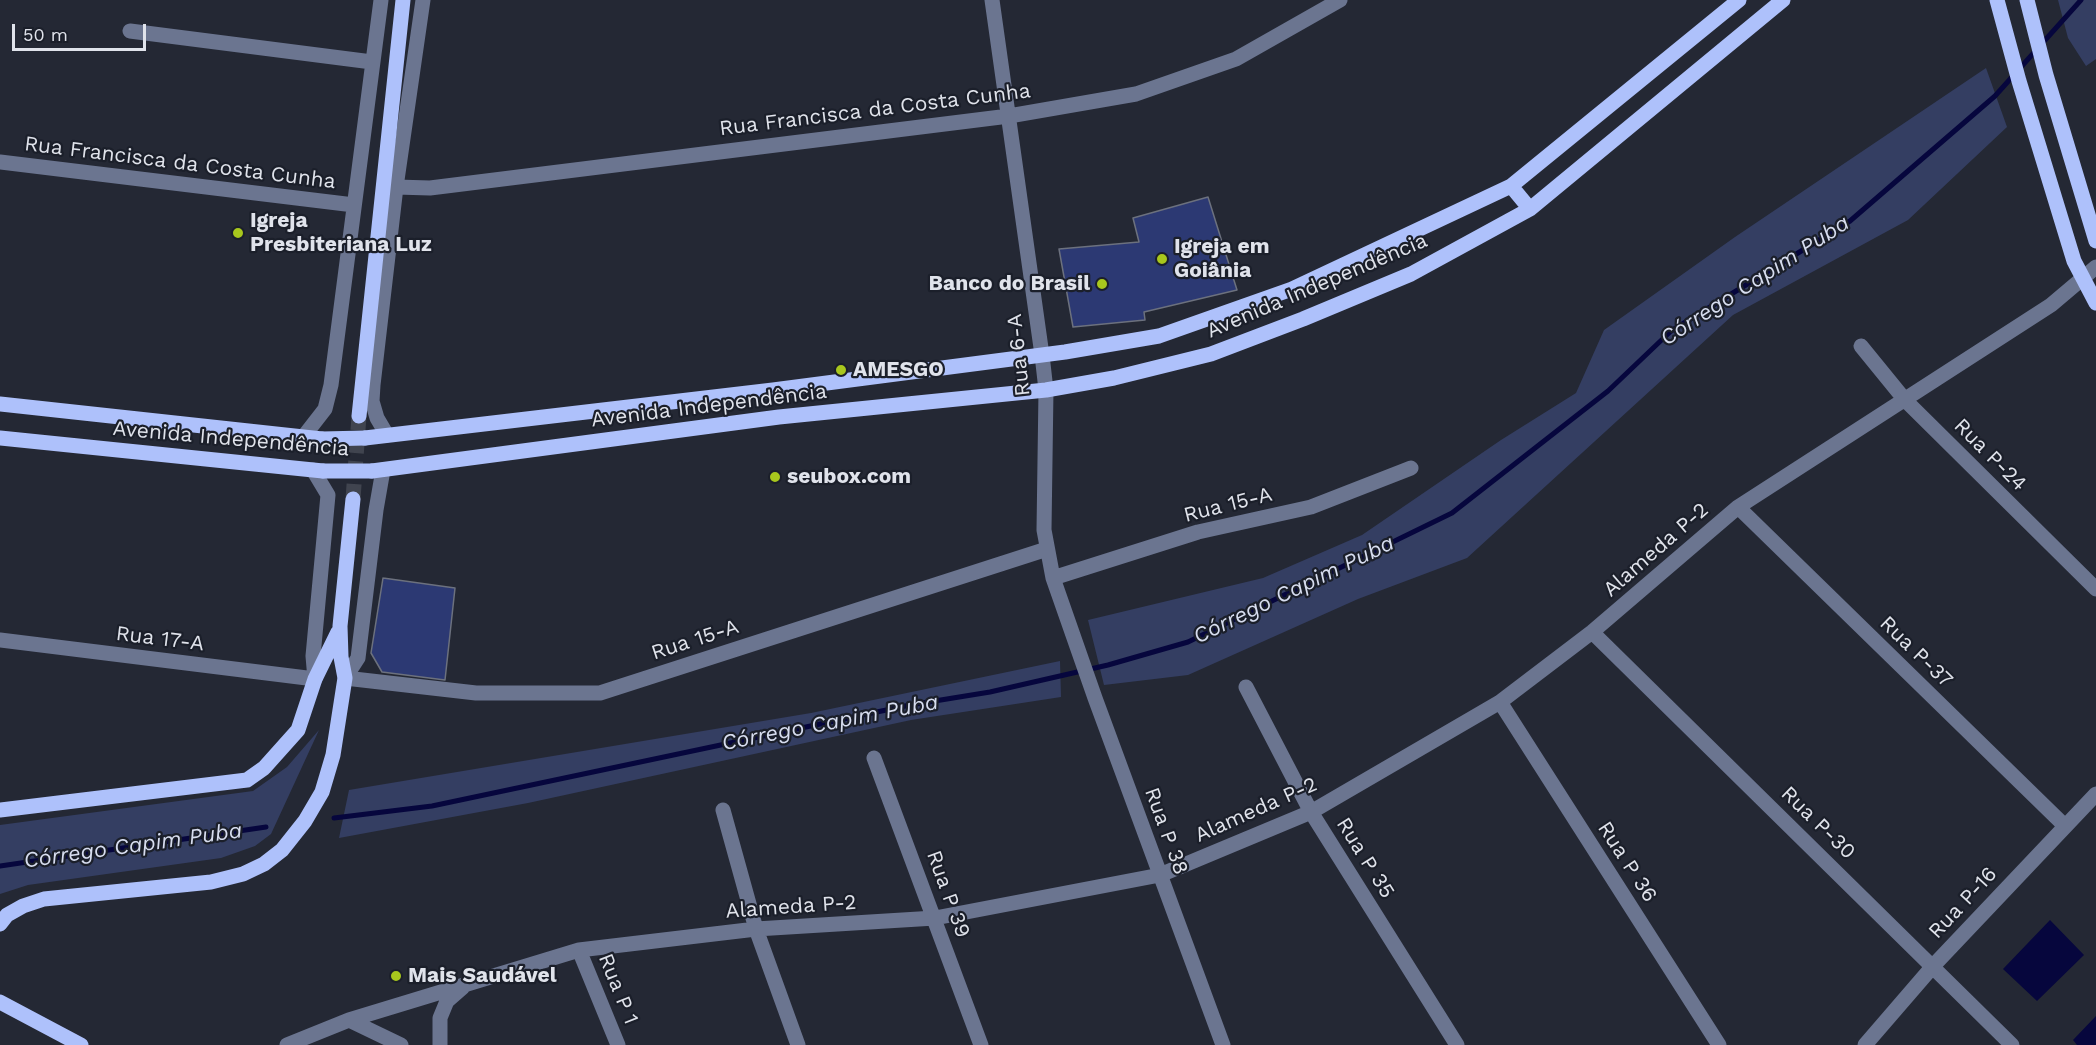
<!DOCTYPE html>
<meta charset="utf-8">
<style>
body{margin:0}
#map{position:relative;width:2096px;height:1045px;overflow:hidden;background:#242834;font-family:"Work Sans",sans-serif}
canvas{display:block}
.scale{position:absolute;left:12px;top:24px;width:134px;height:27px;box-sizing:border-box;border:3px solid #e0e3eb;border-top:0;padding-left:8px;font-size:18px;line-height:21px;white-space:nowrap;color:#e0e3eb;-webkit-text-stroke:4px #1b1f2a;paint-order:stroke}
</style>
<div id="map">
<canvas width="2096" height="1045"></canvas>
<div class="scale">50 m</div>
</div>
<script>
const g = document.querySelector('canvas').getContext('2d');
g.lineJoin = 'round';
function paint(path, color) { g.fillStyle = color; g.fill(path, 'evenodd'); }
const shape = rows => new Path2D(rows.map(r => 'M' + r).join(''));
function strokePath(path, color, width, dash) { g.strokeStyle = color; g.lineWidth = width; g.lineCap = dash ? 'butt' : 'round'; g.setLineDash(dash || []); g.stroke(path); }
function label(font, color, halo, rows, align = 'center') {
  g.font = font + ' "Work Sans",sans-serif'; g.lineWidth = 4.5; g.setLineDash([]); g.textBaseline = 'middle'; g.strokeStyle = halo; g.fillStyle = color; for (const [text, x, y, turn = 0] of rows) {
    g.save(); g.translate(x, y); g.rotate((+turn || 0) * Math.PI / 180); g.textAlign = isNaN(turn) ? turn : align; if (halo) g.strokeText(text, 0, 0); g.fillText(text, 0, 0); g.restore();
  }
}
paint(shape([
 [2058,0,2096,0,2096,59,2086,66,2068,38],
 [1986,68,2007,127,1908,220,1733,315,1467,558,1358,599,1188,675,1104,685,1088,620,1263,578,1362,535,1501,440,1576,393,1604,330,1735,237],
 [1060,661,1061,697,911,720,528,803,339,838,349,790,811,713],
 [319,730,271,834,255,846,221,858,28,885,0,894,0,825,253,791,287,767]
]), '#343e62');
paint(shape([
 [2050,920,2084,955,2037,1001,2003,969],
 [2096,1016,2096,1045,2077,1045,2073,1040]
]), '#06063d');
strokePath(shape([
 [334,818,432,806,910,705,990,692,1108,665,1188,642,1452,513,1608,391,1671,331,1850,221,1995,96,2081,0],
 [0,866,266,827]
]), '#06063d', 5);
const building = shape([
 [1208,197,1237,290,1144,312,1145,320,1073,327,1059,249,1139,242,1133,218,1208,197],
 [383,578,455,588,445,680,382,672,371,653,383,578]
]);
paint(building, '#2c3973');
strokePath(building, '#6c717e', 1.5);
strokePath(shape([
 [353,499,359,416]
]), '#40444f', 15, [15, 8]);
strokePath(shape([
 [992,0,1042,355,1046,390,1044,530,1053,578,1095,698,1223,1045],
 [130,31,372,62],
 [0,162,354,205],
 [396,187,430,188,1009,116,1136,94,1236,59,1340,0],
 [1861,346,1905,400,2096,589],
 [387,435,377,418,372,401,373,385,396,187,423,0],
 [304,436,325,409,331,385,381,0],
 [383,470,376,510,358,658,345,678,476,693,600,693,1047,549],
 [1738,507,2065,826],
 [1053,578,1198,532,1311,507,1411,468],
 [1592,632,2012,1045],
 [0,640,315,679,313,656,328,495,313,470],
 [1246,687,1311,812,1457,1045],
 [1500,702,1719,1045],
 [874,758,981,1045],
 [723,810,756,929,798,1045],
 [579,950,618,1045],
 [349,1020,401,1045],
 [287,1045,349,1020,579,950,756,929,935,918,1160,875,1311,812,1500,702,1592,632,1738,507,2051,305,2096,267],
 [440,1045,440,1018,447,1001,463,987],
 [1865,1045,1934,965,2096,794]
]), '#6b7590', 15);
strokePath(shape([
 [1997,0,2019,81,2074,261,2096,303],
 [2027,0,2046,75,2096,241],
 [1511,186,1530,209],
 [0,404,322,439],
 [359,416,403,0],
 [0,438,323,471],
 [365,438,773,390,1065,352,1159,336,1292,289,1511,186,1739,0],
 [372,471,779,417,1046,390,1114,378,1211,354,1303,319,1411,274,1530,209,1783,0],
 [0,810,247,780,264,768,298,730,315,679,338,632],
 [0,924,7,915,23,906,44,899,211,882,243,874,264,864,282,850,305,821,322,792,333,755,345,678,341,657,340,626,353,499],
 [0,1002,81,1045]
]), '#aec1fb', 15);
strokePath(shape([
 [322,439,365,438],
 [323,471,372,471]
]), '#aec1fb', 15);
for (const [x, y, r, color] of [
 [238,233,6,"#a8c71d"],
 [1162,259,6,"#a8c71d"],
 [1102,284,6,"#a8c71d"],
 [841,370,6,"#a8c71d"],
 [775,477,6,"#a8c71d"],
 [396,976,6,"#a8c71d"]
]) { const dot = new Path2D(); dot.arc(x, y, r, 0, 2 * Math.PI); g.fillStyle = color; g.fill(dot); strokePath(dot, '#1b1f2a', 2); }
label('21px', '#e0e3eb', '#1b1f2a', [
 ["Rua Francisca da Costa Cunha",875,110,-7],
 ["Rua Francisca da Costa Cunha",180,163,7],
 ["Avenida Independência",1317,286,-23],
 ["Rua 6-A",1019,355,-96],
 ["Avenida Independência",709,406,-7],
 ["Avenida Independência",231,439,5],
 ["Rua P-24",1990,455,45],
 ["Rua 15-A",1228,505,-14],
 ["Alameda P-2",1656,550,-41],
 ["Rua 17-A",160,639,7],
 ["Rua 15-A",695,640,-18],
 ["Rua P-37",1916,652,44],
 ["Alameda P-2",1256,810,-24],
 ["Rua P-30",1818,823,44],
 ["Rua P 38",1166,831,70],
 ["Rua P 35",1365,858,58],
 ["Rua P 36",1627,862,57],
 ["Rua P 39",948,894,70],
 ["Rua P-16",1963,903,-47],
 ["Alameda P-2",791,907,-4],
 ["Rua P 1",618,989,68]
]);
label('bold 21px', '#e0e3eb', '#1b1f2a', [
 ["Igreja",250,221],
 ["Presbiteriana Luz",250,245],
 ["Igreja em",1174,247],
 ["Goiânia",1174,271],
 ["Banco do Brasil",1090,284,"right"],
 ["AMESGO",853,370],
 ["seubox.com",787,477],
 ["Mais Saudável",408,976]
], 'left');
label('italic 22px', '#d7ddef', '#1b1f2a', [
 ["Córrego Capim Puba",1755,281,-33],
 ["Córrego Capim Puba",1294,590,-26],
 ["Córrego Capim Puba",830,723,-11],
 ["Córrego Capim Puba",133,846,-8]
]);
</script>
